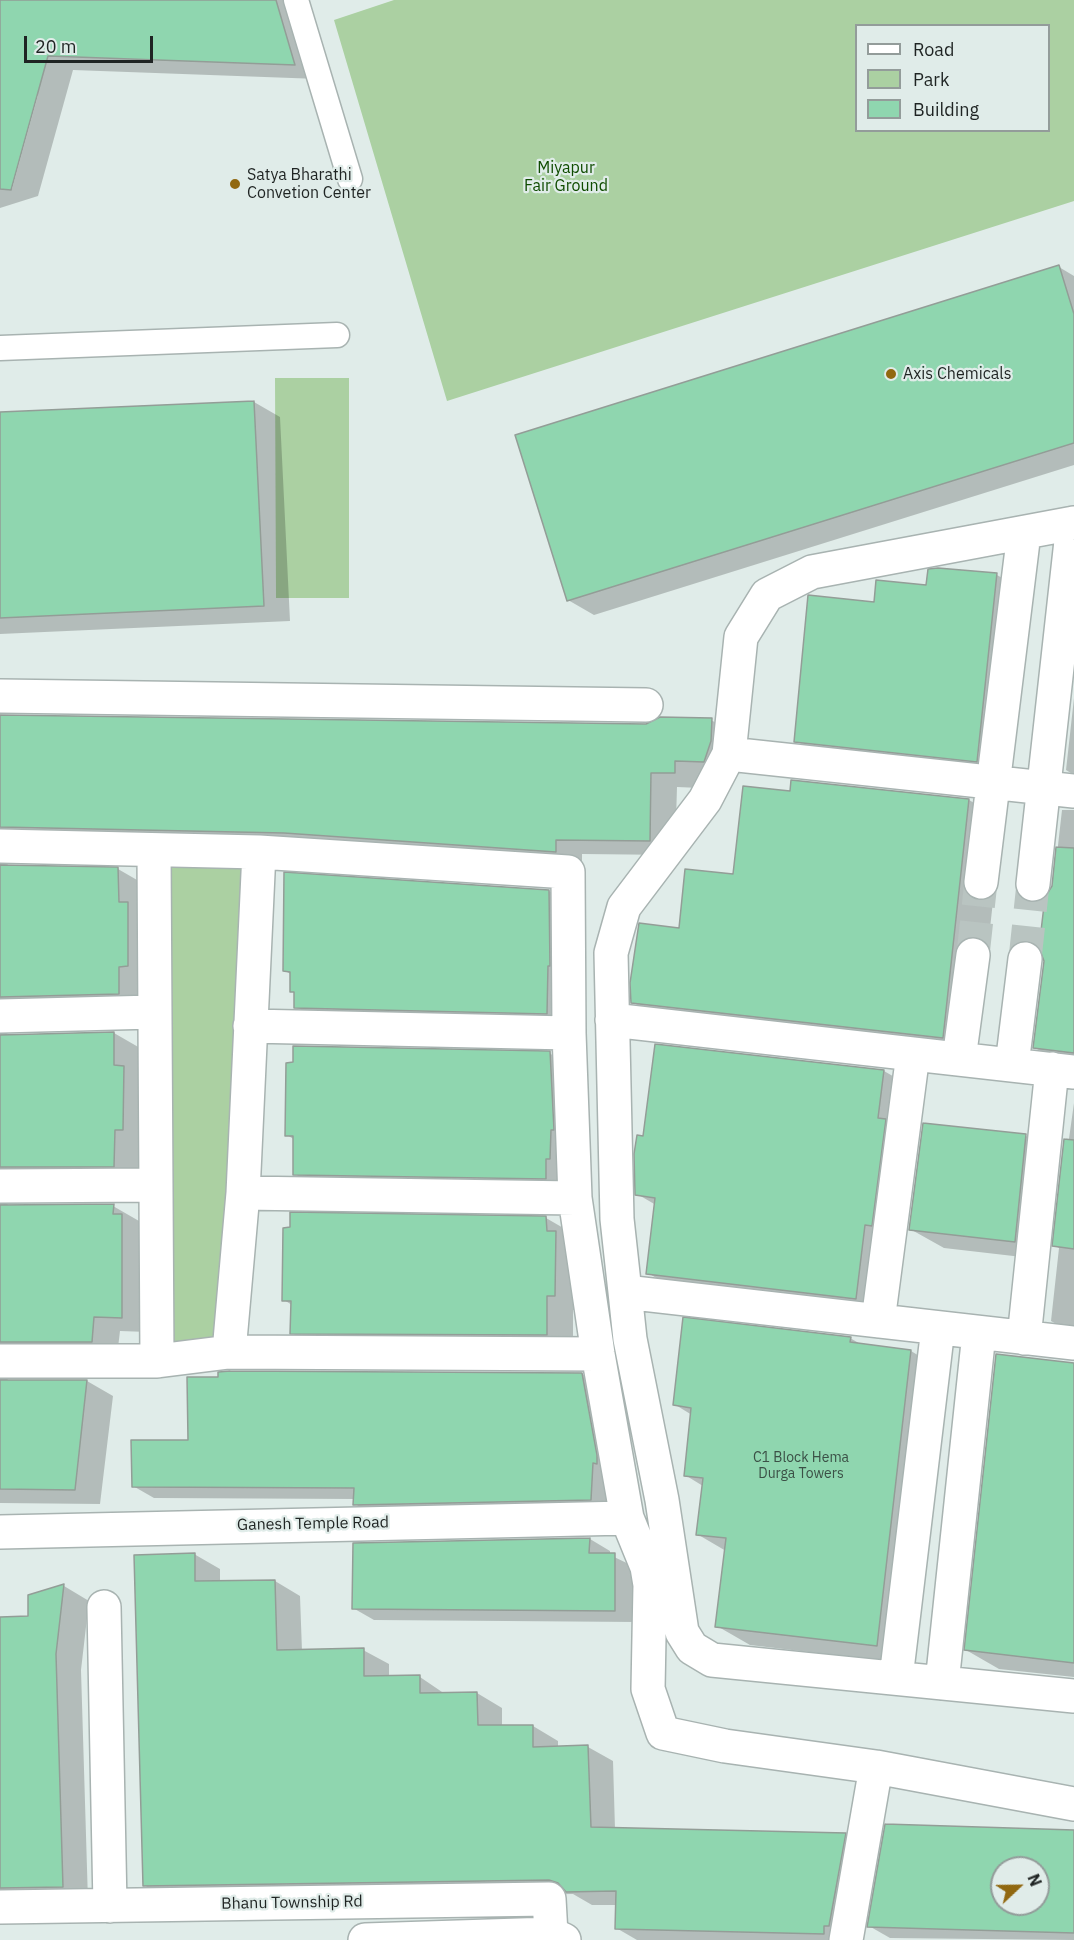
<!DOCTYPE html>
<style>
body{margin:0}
#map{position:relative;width:1074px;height:1940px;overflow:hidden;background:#e0ece9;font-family:"IBM Plex Sans",sans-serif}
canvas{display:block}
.legend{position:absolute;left:855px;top:24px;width:195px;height:108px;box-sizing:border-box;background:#e0ece9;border:2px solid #939c9a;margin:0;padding:8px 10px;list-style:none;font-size:18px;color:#1f2423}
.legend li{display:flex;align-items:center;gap:12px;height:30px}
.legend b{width:30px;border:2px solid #939c9a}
.north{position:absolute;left:990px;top:1856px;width:60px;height:60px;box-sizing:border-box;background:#e0ece9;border:2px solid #939c9a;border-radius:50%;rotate:68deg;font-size:16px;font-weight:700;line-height:24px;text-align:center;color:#1f2423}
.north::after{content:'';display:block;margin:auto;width:21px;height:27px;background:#916810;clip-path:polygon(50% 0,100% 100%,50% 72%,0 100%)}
.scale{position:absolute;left:24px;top:36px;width:129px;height:27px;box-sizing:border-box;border:3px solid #1f2423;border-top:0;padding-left:8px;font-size:18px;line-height:21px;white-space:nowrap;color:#1f2423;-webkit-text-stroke:4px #e0ece9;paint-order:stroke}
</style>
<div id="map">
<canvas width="1074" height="1940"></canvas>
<ul class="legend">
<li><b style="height:8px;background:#fff"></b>Road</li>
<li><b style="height:16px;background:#abd0a2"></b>Park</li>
<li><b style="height:16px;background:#8fd6af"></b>Building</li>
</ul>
<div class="north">N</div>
<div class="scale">20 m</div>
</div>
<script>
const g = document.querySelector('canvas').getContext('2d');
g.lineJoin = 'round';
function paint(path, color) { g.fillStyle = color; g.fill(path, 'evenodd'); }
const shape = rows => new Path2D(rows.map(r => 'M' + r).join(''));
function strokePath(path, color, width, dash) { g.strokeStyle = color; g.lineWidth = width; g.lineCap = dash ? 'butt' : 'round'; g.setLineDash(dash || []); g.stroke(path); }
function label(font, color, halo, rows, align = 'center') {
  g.font = font + ' "IBM Plex Sans",sans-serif'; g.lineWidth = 4.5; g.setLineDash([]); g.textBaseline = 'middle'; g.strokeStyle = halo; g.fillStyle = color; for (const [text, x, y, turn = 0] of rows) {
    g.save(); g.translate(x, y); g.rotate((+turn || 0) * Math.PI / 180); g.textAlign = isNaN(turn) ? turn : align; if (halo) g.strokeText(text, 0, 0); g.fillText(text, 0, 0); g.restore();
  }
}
paint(shape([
 [394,0,1074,0,1074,201,447,401,334,20],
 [856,26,1048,26,1048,130,856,130],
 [275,378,349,378,349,598,276,598],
 [154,850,259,852,229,1352,157,1361]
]), '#abd0a2');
paint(shape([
 [0,0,297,0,319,79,73,70,38,196,0,208],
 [35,95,38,95,12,189,10,188],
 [1059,267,1074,276,1074,465,594,615,568,600],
 [254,402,280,417,290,621,0,634,0,414],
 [997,575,1030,594,1010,780,829,760,796,741,875,603,927,587],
 [1074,698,1074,775,1066,770],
 [0,715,646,725,711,720,737,735,700,788,677,787,675,855,582,854,582,866,7,862,8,866,118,869,144,884,145,1008,7,1032,8,1036,114,1033,140,1048,140,1181,7,1202,8,1206,113,1206,139,1221,139,1226,148,1231,148,1332,120,1331,117,1356,7,1377,8,1381,87,1381,113,1396,100,1504,0,1503],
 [792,781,969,800,1002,819,976,1056,666,1022,632,1002,680,930,734,876,791,793],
 [1062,810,1074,810,1074,1068,1035,1048],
 [549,891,575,906,572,1028,322,1022,296,1007,292,975,284,970],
 [656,1045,884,1071,917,1090,888,1317,681,1293,648,1273,656,1205,637,1194],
 [549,1053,575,1068,572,1193,321,1189,295,1174,295,1140,287,1135],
 [1074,1103,1074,1334,1051,1321,1059,1248,1054,1245],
 [924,1124,1026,1136,1059,1155,1048,1260,944,1248,910,1229],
 [546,1218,572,1233,581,1310,573,1310,573,1349,318,1348,292,1333,292,1305,284,1300],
 [850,1338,864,1346,911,1351,944,1371,910,1664,750,1645,717,1626,726,1551,697,1534,703,1486,685,1475,692,1415,674,1404],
 [1073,1363,1074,1677,999,1669,966,1650],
 [582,1374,603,1386,612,1511,376,1516,355,1504,355,1499,154,1498,133,1486,189,1442],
 [590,1539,610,1551,610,1555,635,1567,635,1622,374,1620,353,1608],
 [194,1554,220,1569,220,1582,275,1581,300,1596,302,1651,363,1650,389,1664,389,1677,420,1677,445,1694,477,1693,502,1708,502,1727,533,1726,558,1741,558,1747,588,1747,613,1761,615,1829,845,1834,870,1849,849,1940,637,1940,618,1929,617,1905,592,1905,573,1894,169,1900,144,1885],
 [64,1586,89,1601,81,1670,88,1901,0,1908,0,1618,30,1618],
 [1074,1831,1074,1940,890,1938,869,1926],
 [1002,1868,1038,1868,1038,1904,1002,1904]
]), '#0003');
const building = shape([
 [0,0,276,0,295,65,48,56,11,190,0,189,0,0],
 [1059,265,1074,314,1074,443,567,601,515,435,1059,265],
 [254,401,264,606,0,618,0,412,254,401],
 [938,568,997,573,977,762,794,742,808,595,874,602,876,580,926,585,928,569,938,568],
 [0,715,646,724,660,717,712,718,711,741,704,762,675,761,675,773,651,773,650,841,556,840,556,852,284,833,0,827,0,715],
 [791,780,969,799,943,1038,631,1003,630,983,639,923,679,928,685,869,733,874,743,786,790,791,791,780],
 [1056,847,1074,848,1074,1053,1033,1048,1044,961,1039,948,1045,897,1052,886,1056,847],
 [0,865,118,867,119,902,128,902,128,966,119,967,119,994,0,997,0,865],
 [284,872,549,890,550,966,548,966,547,1014,294,1008,294,992,290,992,290,972,283,971,284,872],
 [114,1032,114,1065,124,1066,123,1130,115,1130,114,1167,0,1167,0,1035,114,1032],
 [655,1044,884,1070,878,1118,886,1119,872,1226,865,1225,856,1299,646,1274,655,1198,635,1195,634,1154,637,1135,643,1136,655,1044],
 [293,1046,550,1051,554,1130,551,1130,550,1159,546,1159,546,1179,293,1175,293,1136,285,1136,286,1063,293,1062,293,1046],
 [923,1123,1026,1134,1015,1242,909,1230,923,1123],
 [1064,1139,1074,1140,1074,1249,1052,1246,1064,1139],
 [114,1204,113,1214,122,1214,122,1318,94,1317,92,1342,0,1342,0,1205,114,1204],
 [290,1212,546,1216,547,1231,556,1231,555,1296,547,1296,547,1335,290,1334,291,1301,282,1301,283,1228,290,1227,290,1212],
 [683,1317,851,1337,850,1342,911,1350,877,1646,715,1627,726,1538,696,1535,703,1478,684,1476,691,1408,673,1405,683,1317],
 [996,1354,1074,1363,1074,1663,964,1650,996,1354],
 [230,1371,582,1373,597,1455,597,1464,593,1463,591,1500,353,1505,354,1488,132,1487,131,1440,188,1440,187,1377,218,1377,218,1372,230,1371],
 [0,1380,87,1380,75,1490,0,1489,0,1380],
 [590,1538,589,1553,615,1553,615,1611,352,1609,353,1543,590,1538],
 [195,1553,195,1581,275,1580,277,1650,364,1648,364,1676,420,1675,420,1693,477,1692,478,1725,533,1725,533,1747,588,1745,591,1827,846,1833,829,1926,824,1926,824,1934,615,1929,616,1891,566,1892,558,1883,549,1880,143,1886,134,1555,195,1553],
 [64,1584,56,1654,63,1887,0,1888,0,1617,28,1616,28,1595,64,1584],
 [885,1824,1074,1830,1074,1933,867,1927,885,1824],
 [1002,1868,1038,1868,1038,1904,1002,1904,1002,1868]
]);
paint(building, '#8fd6af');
strokePath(building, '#939d97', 1.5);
strokePath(shape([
 [973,955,981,882],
 [1025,959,1033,884]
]), '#b9c4c1', 33, [33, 16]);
const service = shape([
 [296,0,350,179],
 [0,348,337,335]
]);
const minor = shape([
 [1074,523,812,572,767,595,741,637,729,754,705,800,624,907,611,953,617,1219,625,1292,630,1339,662,1500,682,1632,692,1648,712,1660,1074,1696],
 [0,696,646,705],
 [729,754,1074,791],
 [0,846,259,852,568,872,569,1033,575,1198,598,1354,627,1518,647,1567,650,1585,648,1689,663,1733,725,1746,876,1767,1074,1804],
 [154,850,157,1361],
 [981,882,1024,533],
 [1033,884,1073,523],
 [0,1016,154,1012],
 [612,1020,1074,1072],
 [250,1026,569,1033],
 [959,1059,973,955],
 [1012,1065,1025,959],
 [0,1186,156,1185],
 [243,1193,575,1198],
 [625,1292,1074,1343],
 [878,1321,913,1054],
 [1024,1338,1052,1069],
 [229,1352,243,1193,259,852],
 [0,1361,157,1361,229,1352,598,1354],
 [0,1532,627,1518],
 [104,1607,110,1906],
 [896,1678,938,1328],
 [942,1683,979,1333],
 [0,1907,549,1899,551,1934],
 [365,1940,551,1934,564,1940],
 [846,1940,876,1767]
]);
strokePath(service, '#a8b3b1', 27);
strokePath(minor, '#a8b3b1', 36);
strokePath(service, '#fff', 24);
strokePath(minor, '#fff', 33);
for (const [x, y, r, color] of [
 [235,184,6,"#916810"],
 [891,374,6,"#916810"]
]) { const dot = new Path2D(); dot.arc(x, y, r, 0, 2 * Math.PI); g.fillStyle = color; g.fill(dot); strokePath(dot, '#e0ece9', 2); }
label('14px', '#3b5046', null, [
 ["C1 Block Hema",801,1458],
 ["Durga Towers",801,1474]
]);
label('16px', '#0f4c00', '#e0ece9', [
 ["Miyapur",566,168],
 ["Fair Ground",566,186]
]);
label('16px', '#1f2423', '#e0ece9', [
 ["Satya Bharathi",247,175],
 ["Convetion Center",247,193],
 ["Axis Chemicals",903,374]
], 'left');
label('16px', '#1f2423', '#e0ece9', [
 ["Ganesh Temple Road",313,1524,-1],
 ["Bhanu Township Rd",292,1903,-1]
]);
</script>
